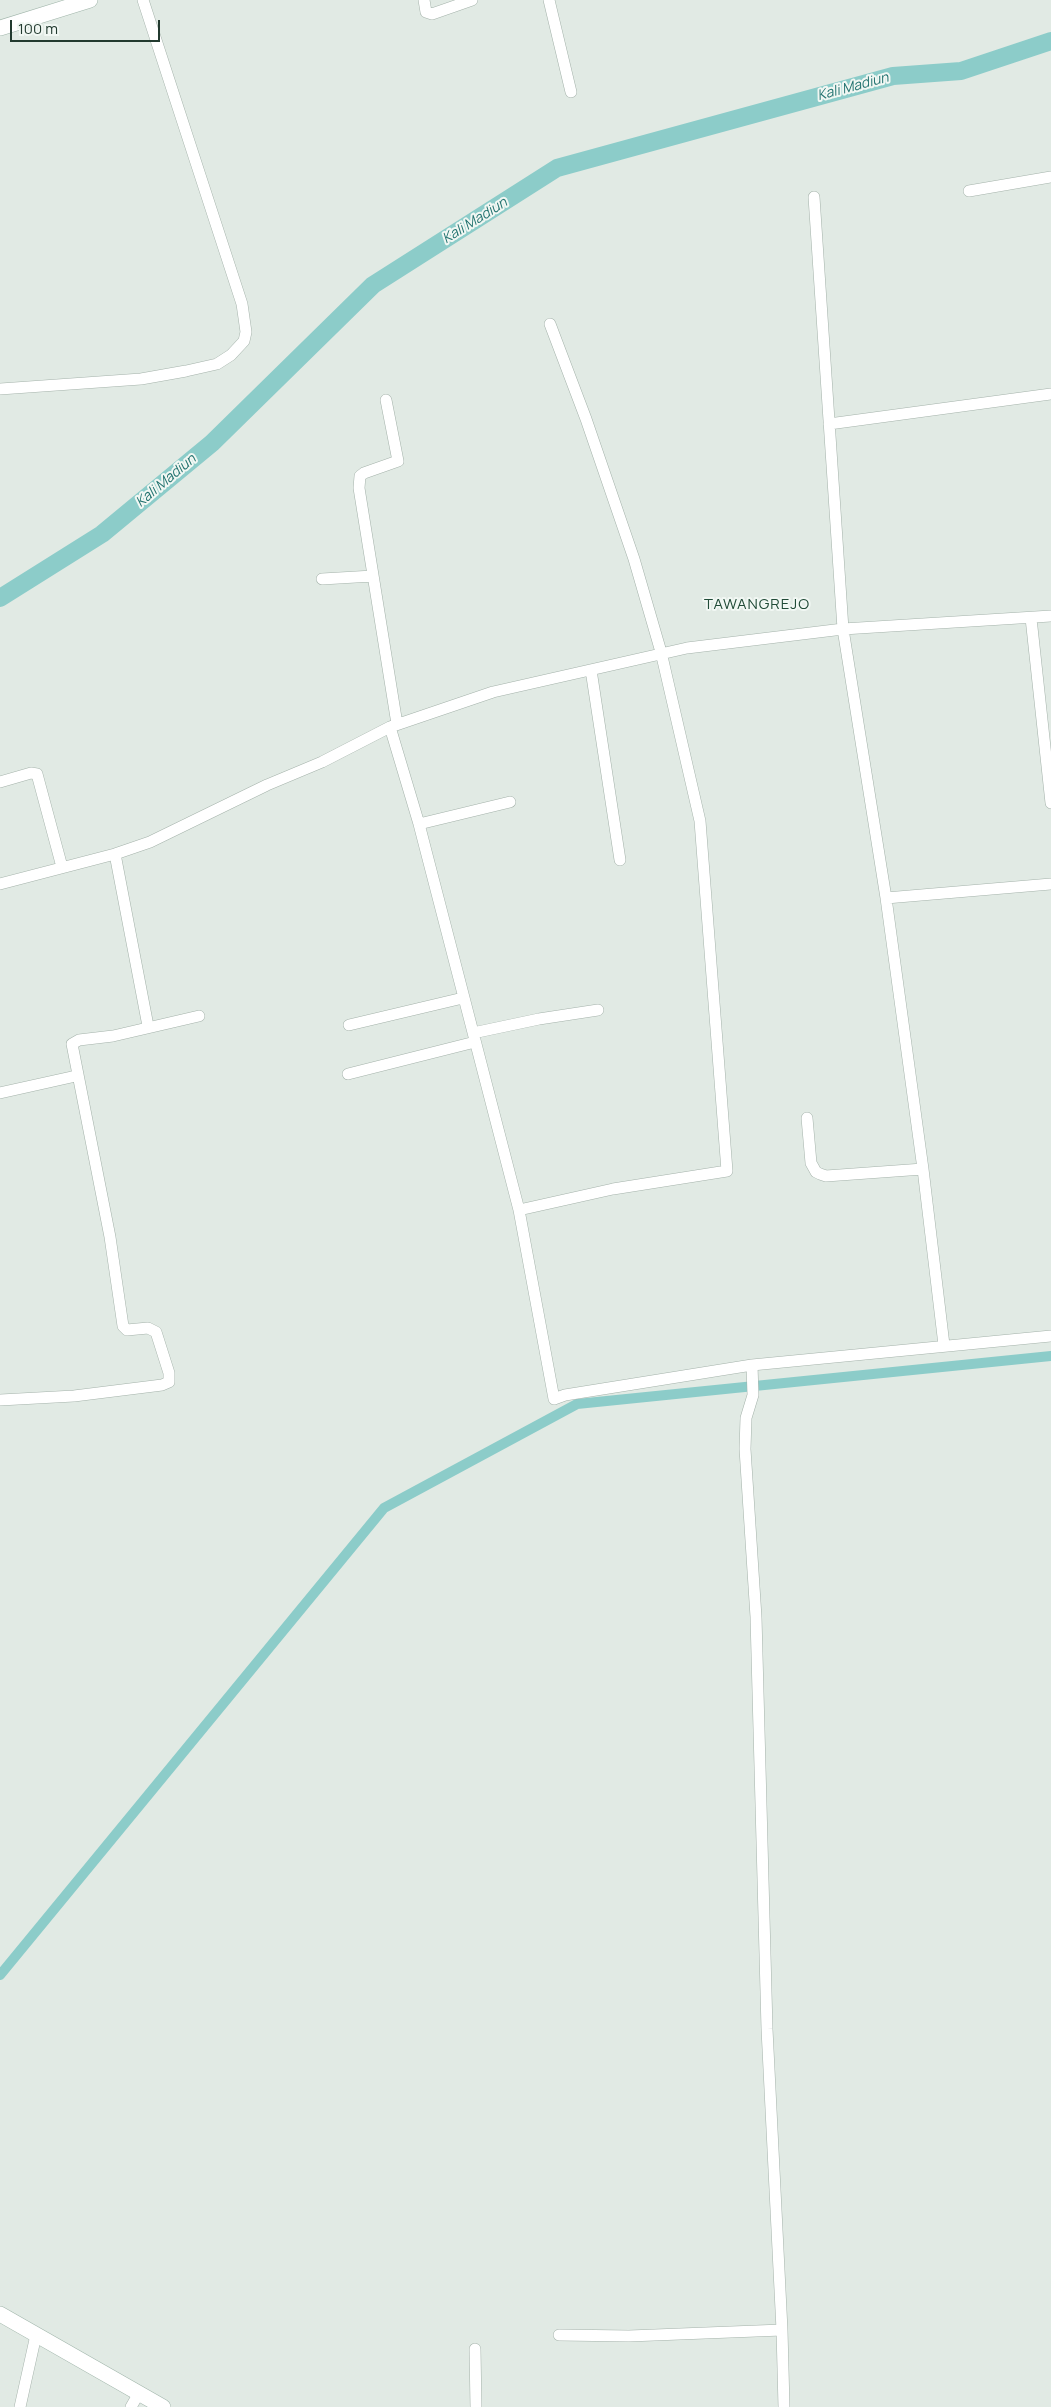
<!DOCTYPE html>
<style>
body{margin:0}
#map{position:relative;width:1051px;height:2407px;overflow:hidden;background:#e1eae4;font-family:Manrope,sans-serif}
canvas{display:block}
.scale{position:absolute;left:10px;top:20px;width:150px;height:22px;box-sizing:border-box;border:2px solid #223a2f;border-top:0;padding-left:6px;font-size:15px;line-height:18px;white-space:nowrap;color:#223a2f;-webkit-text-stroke:4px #f1f7f3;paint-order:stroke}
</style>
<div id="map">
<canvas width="1051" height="2407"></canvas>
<div class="scale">100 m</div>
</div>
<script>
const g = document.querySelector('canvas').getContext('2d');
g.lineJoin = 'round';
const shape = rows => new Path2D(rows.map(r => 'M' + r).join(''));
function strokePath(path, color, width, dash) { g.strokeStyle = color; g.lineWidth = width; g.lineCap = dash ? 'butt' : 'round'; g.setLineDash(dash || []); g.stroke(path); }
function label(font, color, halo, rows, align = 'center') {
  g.font = font + ' Manrope,sans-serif'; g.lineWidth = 4; g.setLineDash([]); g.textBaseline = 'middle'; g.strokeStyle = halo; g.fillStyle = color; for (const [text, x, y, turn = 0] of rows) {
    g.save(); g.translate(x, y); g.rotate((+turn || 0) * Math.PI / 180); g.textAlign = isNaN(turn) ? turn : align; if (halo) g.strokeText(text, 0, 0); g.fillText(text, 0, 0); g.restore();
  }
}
strokePath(shape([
 [0,1975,384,1508,577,1404,1051,1356]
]), '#8cccc9', 10);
strokePath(shape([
 [0,598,102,534,212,443,373,285,557,168,893,76,961,71,1051,41]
]), '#8cccc9', 18);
const street = shape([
 [424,0,426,12,432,14,472,0],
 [549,0,571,92],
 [969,191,1051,177],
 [814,197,843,629,886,898,923,1169,944,1345],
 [0,389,141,379,186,371,217,364,231,355,244,341,246,332,242,304,143,0],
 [386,400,398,461,364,473,360,476,359,488,397,724],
 [829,424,1051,394],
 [322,579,373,576],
 [1031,618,1051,803],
 [591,670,620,860],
 [390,727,419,824,519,1210,554,1399,565,1395,752,1365,1051,1336],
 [0,782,31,773,37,774,62,867],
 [419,824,510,802],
 [115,854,148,1026],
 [0,884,115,854,150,842,267,785,322,762,390,727,493,692,687,648,843,629,1051,616],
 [886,898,1051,884],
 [349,1025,463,998],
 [473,1033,539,1019,598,1010],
 [348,1074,475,1042],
 [0,1093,76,1076],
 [807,1118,811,1163,816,1172,820,1174,826,1176,923,1169],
 [519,1210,613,1189,727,1171,700,821,661,652,634,559,586,419,550,324],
 [752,1365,753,1395,746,1418,745,1449,756,1617,767,2029,782,2330,784,2407],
 [0,1400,74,1396,162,1385,169,1382,169,1373,156,1332,148,1328,127,1330,123,1326,110,1237,72,1044,79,1040,113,1036,199,1016],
 [559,2335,629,2336,782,2330],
 [475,2349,476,2407],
 [20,2407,36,2335],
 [131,2407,139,2393]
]);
const secondary = shape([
 [0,28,90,0],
 [0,2314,163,2407]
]);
strokePath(street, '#a4b2aa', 12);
strokePath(secondary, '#a0b5aa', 16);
strokePath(street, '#fff', 11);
strokePath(secondary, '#fff', 15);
label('italic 14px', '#21726f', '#f1f7f3', [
 ["Kali Madiun",853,87,-15],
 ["Kali Madiun",475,221,-32],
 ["Kali Madiun",166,481,-40]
]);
g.letterSpacing = '1px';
label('15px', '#204b37', '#f1f7f3', [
 ["TAWANGREJO",757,605]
]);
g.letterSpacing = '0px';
</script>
